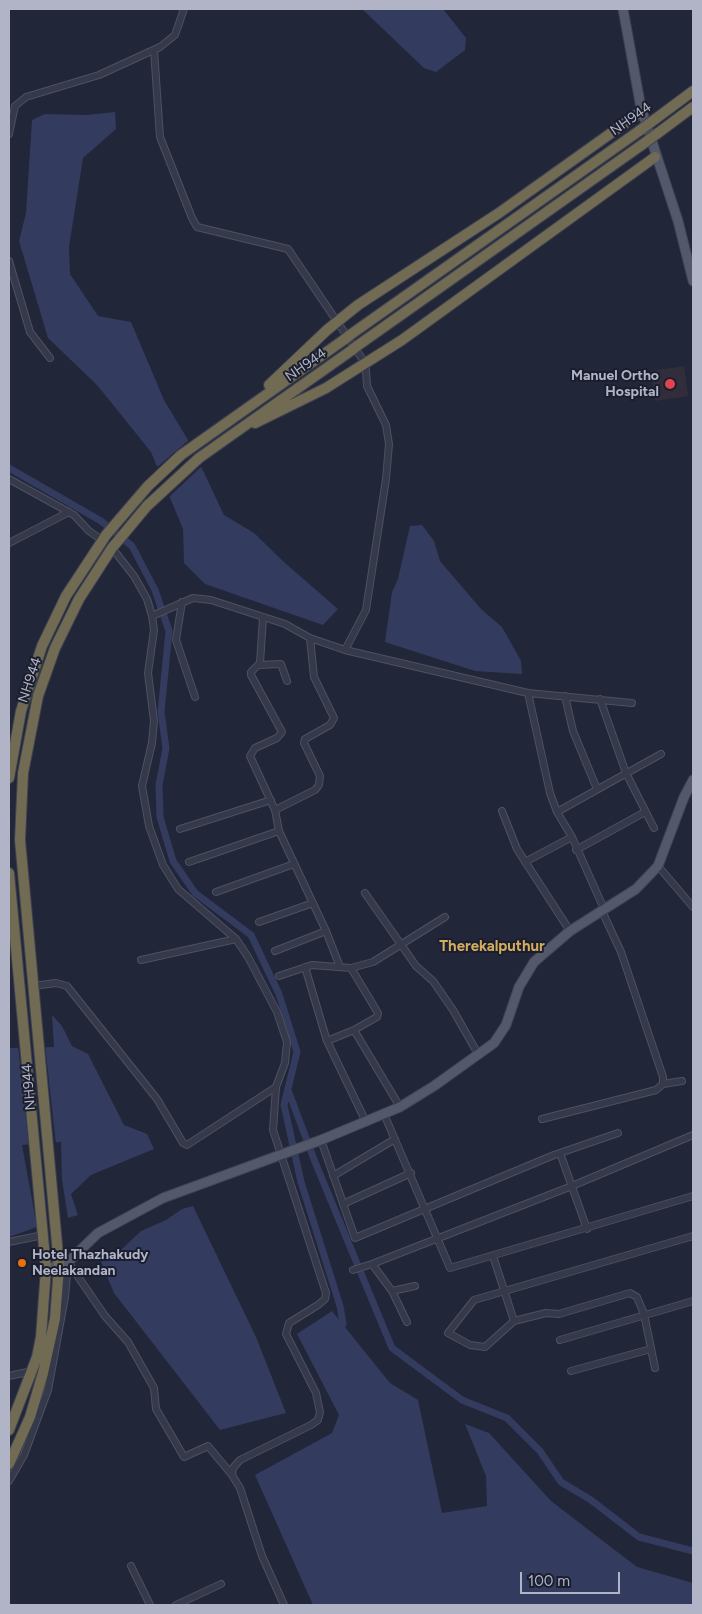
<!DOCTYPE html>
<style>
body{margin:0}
#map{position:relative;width:702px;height:1614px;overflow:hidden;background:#222639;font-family:Figtree,sans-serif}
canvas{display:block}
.frame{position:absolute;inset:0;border:10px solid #b0b4c6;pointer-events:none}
.scale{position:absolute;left:520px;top:1572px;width:100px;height:22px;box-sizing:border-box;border:2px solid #b0b4c6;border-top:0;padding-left:6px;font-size:15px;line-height:18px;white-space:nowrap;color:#b0b4c6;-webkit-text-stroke:4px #1b1e2e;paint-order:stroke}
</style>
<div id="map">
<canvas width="702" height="1614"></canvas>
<div class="frame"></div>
<div class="scale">100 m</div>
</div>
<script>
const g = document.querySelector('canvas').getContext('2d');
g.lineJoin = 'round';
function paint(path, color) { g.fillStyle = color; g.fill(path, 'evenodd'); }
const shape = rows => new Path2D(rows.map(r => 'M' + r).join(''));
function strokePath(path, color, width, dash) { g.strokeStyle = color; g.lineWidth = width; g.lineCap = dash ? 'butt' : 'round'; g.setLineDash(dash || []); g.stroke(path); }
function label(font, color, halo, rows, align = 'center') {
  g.font = font + ' Figtree,sans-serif'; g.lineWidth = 4; g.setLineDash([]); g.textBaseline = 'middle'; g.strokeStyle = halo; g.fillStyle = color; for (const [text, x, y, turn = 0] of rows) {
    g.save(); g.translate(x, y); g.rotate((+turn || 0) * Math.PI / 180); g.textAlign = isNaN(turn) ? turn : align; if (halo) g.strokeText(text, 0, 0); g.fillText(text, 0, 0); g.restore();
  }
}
paint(shape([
 [684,366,688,396,655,401,651,371]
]), '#322d3b');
paint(shape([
 [362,9,443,9,466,38,465,50,436,72,424,68],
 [115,112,116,129,83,158,69,247,70,274,98,316,131,322,164,400,191,445,224,515,254,533,285,563,338,609,323,625,205,584,184,563,183,529,151,452,97,385,48,338,19,241,26,213,32,120,45,114,87,115],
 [422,525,434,541,440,561,481,609,502,627,521,661,522,674,475,671,385,642,392,592,398,579,410,526],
 [52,1015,62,1026,72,1046,88,1054,124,1125,147,1134,154,1149,91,1175,71,1194,78,1215,68,1218,62,1180,61,1142,22,1145,37,1227,9,1237,9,1048,54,1047],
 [193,1206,256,1337,286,1413,220,1430,114,1293,101,1262,123,1248,141,1231,166,1220,182,1209],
 [332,1311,390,1383,418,1400,442,1513,487,1506,486,1476,465,1424,489,1433,551,1501,637,1567,693,1583,693,1605,313,1605,255,1475,332,1433,339,1415,297,1334]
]), '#333b5f');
paint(shape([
 [190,439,203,465,169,497,155,469],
 [18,1045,45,1045,56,1145,29,1147]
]), '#222639');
strokePath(shape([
 [9,468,101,521,132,546,155,590,169,631,161,712,166,748,159,785,160,817,173,861,195,893,251,935,279,994,297,1052,284,1105,301,1182,340,1306,343,1324],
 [288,1090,315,1162,392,1348,462,1400,507,1418,540,1451,561,1482,591,1500,639,1537,693,1551]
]), '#333b5f', 7);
const minor = shape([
 [154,50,160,137,192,218,197,227,288,249,363,360,366,370,367,386,386,425,389,444,386,479,366,610,345,650],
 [9,134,15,106,26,97,99,75,160,47,175,35,184,9],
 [9,261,30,332,50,358],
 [9,479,74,515,89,531,102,540],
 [9,543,69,512],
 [112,548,134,576,147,599,152,616,154,630,148,673,154,721,152,743,142,786,149,826,163,865,178,889,236,939,248,957,277,1012,287,1042,285,1063,276,1087,273,1130,326,1293,325,1299,318,1305,289,1323,286,1334,316,1393,320,1412,318,1420,311,1425,240,1460,233,1468,232,1475,240,1488,262,1556,284,1605],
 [182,602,176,640,195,697],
 [152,616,193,598,211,600,285,624,310,638,345,650,528,693,632,703],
 [263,618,260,663,251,672,251,675,282,732,277,738,255,748,250,756,275,810,279,831,326,931,340,967],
 [259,665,281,664,287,681],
 [528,693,550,793,557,812,572,837,604,909],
 [565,696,573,731,597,789],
 [600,699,626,773,654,828],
 [275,810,315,790,319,785,320,776,304,743,305,739,330,725,334,718,314,677,310,638],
 [502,811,517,849,570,931],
 [557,812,661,754],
 [180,829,271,800],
 [576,850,645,812],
 [189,862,279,831],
 [525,862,572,837],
 [658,866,693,907],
 [216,892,294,864],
 [365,893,416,966,433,981,453,1010,478,1054],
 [259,922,313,903],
 [275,951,326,931],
 [141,960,236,939],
 [305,967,327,1041,366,1122],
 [351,968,373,962,445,917],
 [279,976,312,965,351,968,378,1013,377,1017,354,1030],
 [33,986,56,983,67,986,157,1099,183,1143,187,1145,276,1087],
 [327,1041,354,1030,400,1107],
 [663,1084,682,1081],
 [384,1114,450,1268,693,1196],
 [542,1119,656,1090,663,1084,663,1077,621,952,602,911],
 [321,1140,355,1238,554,1155,618,1133],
 [560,1153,587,1229],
 [333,1176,395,1139],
 [343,1204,411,1173],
 [9,1242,43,1235],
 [493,1256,514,1321],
 [68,1262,105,1316,128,1342,154,1388,156,1409,184,1457,208,1446,232,1475],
 [353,1270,372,1264],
 [392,1291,415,1286],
 [407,1322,392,1291,372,1264,572,1186,693,1135],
 [560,1340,693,1301],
 [655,1368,644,1314,637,1297,630,1293,559,1314,546,1313,514,1321,485,1347,470,1345,448,1333,474,1300,693,1236],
 [571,1371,651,1349],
 [9,1376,32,1371],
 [9,1481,24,1455,48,1390,65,1297,68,1262],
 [131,1566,150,1605],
 [176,1605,221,1584]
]);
const major = shape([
 [623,9,641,108,678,221,693,281],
 [46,1269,68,1262,98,1233,163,1198,321,1140,400,1107,434,1086,494,1043,506,1025,519,987,534,962,570,931,636,889,658,866,684,797,693,780]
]);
const highway = shape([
 [654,120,693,91],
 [658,133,693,107],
 [350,335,639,131],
 [357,346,643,144],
 [269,385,327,330,358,305,499,213,642,111],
 [255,423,326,388,402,340,655,157],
 [9,778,21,711,42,646,66,596,106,535,148,486,181,455,345,339],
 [9,873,46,1269,41,1337,37,1357,9,1430],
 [9,1464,30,1417,43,1373,55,1319,59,1266,20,840,23,773,38,696,55,648,79,599,112,548,147,506,199,458,352,350]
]);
strokePath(minor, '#4d5161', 8);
strokePath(major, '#3f4253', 11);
strokePath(highway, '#3d4151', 12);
strokePath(minor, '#35394a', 6);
strokePath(major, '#53586a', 9);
strokePath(highway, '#706b52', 10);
const highwayBridge = shape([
 [639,131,654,120],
 [643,144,658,133],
 [345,339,350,335],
 [352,350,357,346]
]);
strokePath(highwayBridge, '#3d4151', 12, []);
strokePath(highwayBridge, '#706b52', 10);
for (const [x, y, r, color] of [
 [670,384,6,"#e0444e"],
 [22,1263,5,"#e8710a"]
]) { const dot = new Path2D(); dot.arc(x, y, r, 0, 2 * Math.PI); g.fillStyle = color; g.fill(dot); strokePath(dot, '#1b1e2e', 2); }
label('14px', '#b0b4c6', '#1b1e2e', [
 ["NH944",631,119,-35],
 ["NH944",306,365,-35],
 ["NH944",30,680,-72],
 ["NH944",29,1087,-95]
]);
label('bold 14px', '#b0b4c6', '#1b1e2e', [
 ["Manuel Ortho",659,376],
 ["Hospital",659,392],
 ["Hotel Thazhakudy",32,1255,"left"],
 ["Neelakandan",32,1271,"left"]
], 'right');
label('bold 15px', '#d2ac5f', '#1b1e2e', [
 ["Therekalputhur",492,947]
]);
</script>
